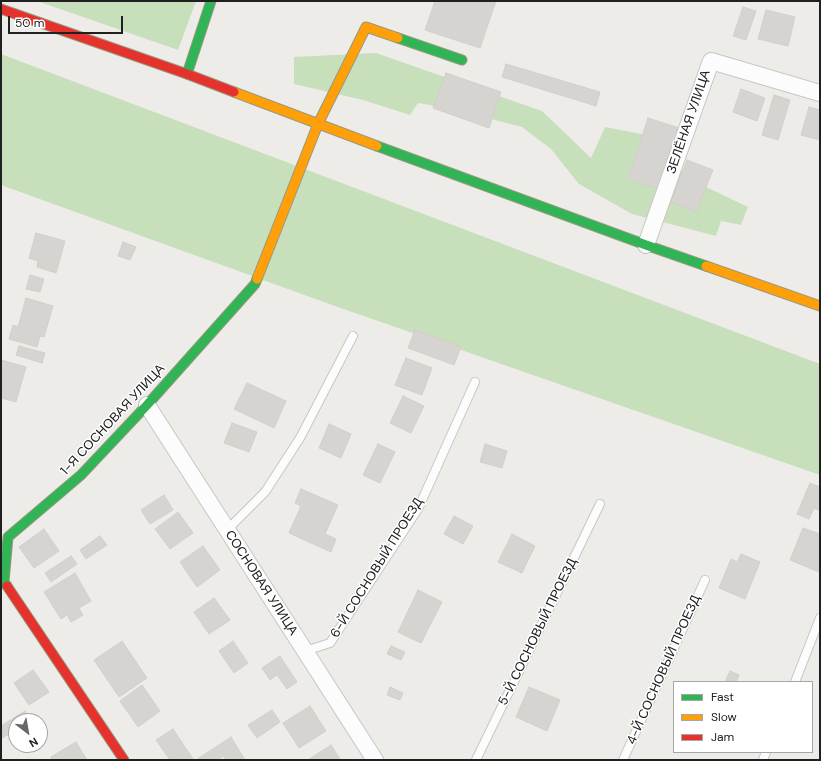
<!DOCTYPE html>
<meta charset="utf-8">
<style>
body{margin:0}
#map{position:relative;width:821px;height:761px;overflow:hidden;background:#eeece9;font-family:"DM Sans",sans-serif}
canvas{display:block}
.frame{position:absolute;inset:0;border:2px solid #202020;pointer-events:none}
.legend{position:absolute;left:673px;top:681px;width:140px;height:72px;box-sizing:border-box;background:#fff;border:1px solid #a6a6a6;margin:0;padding:5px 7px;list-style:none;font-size:12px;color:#202020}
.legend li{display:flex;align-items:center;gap:8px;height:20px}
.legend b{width:20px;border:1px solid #a6a6a6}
.north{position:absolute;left:8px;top:713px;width:40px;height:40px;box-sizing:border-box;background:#fff;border:1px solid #a6a6a6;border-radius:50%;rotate:149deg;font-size:11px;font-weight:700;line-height:16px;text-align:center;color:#202020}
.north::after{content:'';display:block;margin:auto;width:14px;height:18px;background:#686766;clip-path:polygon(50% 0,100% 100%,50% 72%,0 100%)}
.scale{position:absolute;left:8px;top:16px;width:115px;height:18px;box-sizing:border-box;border:2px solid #202020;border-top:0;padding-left:5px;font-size:12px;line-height:14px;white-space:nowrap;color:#202020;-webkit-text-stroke:3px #fff;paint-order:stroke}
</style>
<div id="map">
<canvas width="821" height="761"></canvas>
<div class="frame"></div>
<ul class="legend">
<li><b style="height:5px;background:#30b455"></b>Fast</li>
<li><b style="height:5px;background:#ff9f0a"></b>Slow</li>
<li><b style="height:5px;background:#e5322d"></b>Jam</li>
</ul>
<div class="north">N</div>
<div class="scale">50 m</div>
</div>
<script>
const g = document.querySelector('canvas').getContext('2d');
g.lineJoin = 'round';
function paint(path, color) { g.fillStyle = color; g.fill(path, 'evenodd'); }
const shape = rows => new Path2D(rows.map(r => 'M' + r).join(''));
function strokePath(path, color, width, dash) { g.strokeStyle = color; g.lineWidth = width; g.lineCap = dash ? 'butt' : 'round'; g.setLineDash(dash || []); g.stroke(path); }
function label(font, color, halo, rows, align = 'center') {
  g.font = font + ' "DM Sans",sans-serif'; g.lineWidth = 3; g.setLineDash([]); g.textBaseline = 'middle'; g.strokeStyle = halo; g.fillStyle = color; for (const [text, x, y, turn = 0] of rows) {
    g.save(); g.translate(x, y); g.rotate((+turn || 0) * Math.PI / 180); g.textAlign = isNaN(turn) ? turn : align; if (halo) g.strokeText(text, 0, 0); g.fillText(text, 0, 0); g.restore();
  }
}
paint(shape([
 [37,1,196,1,178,50],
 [376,53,542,111,591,158,605,127,673,140,683,176,748,207,741,225,721,221,716,236,632,214,579,184,551,149,522,127,453,109,418,103,410,115,363,100,294,84,294,57],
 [1,54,820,364,820,475,332,305,1,185]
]), '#c8dfbc');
const building = shape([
 [435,1,496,1,480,48,425,30,435,1],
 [743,7,756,11,746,40,733,36,743,7],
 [766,10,795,17,788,46,758,39,766,10],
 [506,64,600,92,596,106,502,77,506,64],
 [446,73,501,92,489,128,433,108,446,73],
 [741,89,765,98,757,121,733,112,741,89],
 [774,95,790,100,778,140,762,135,774,95],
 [809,107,820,110,820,140,801,135,809,107],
 [648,118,679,128,658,189,628,179,648,118],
 [687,160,713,170,696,212,671,202,687,160],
 [36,233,65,241,56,273,37,267,38,261,29,258,36,233],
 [123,242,136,247,130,260,118,256,123,242],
 [30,275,44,279,40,292,26,289,30,275],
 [26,298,53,306,44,337,40,336,37,347,9,339,13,325,18,327,26,298],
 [415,330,461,347,454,365,408,348,415,330],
 [19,346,45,353,42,363,16,355,19,346],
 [406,358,432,368,422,395,395,385,406,358],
 [1,360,26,367,16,402,1,398,1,360],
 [247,383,286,401,274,428,234,409,247,383],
 [403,396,424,406,411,433,390,423,403,396],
 [232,423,257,432,249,452,224,443,232,423],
 [329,424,351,434,341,458,319,448,329,424],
 [378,444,395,452,380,483,363,475,378,444],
 [485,444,507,451,502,468,480,462,485,444],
 [810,483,820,487,820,511,814,508,809,519,797,514,810,483],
 [301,489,338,505,325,534,336,539,331,552,289,533,301,506,295,503,301,489],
 [164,495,173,510,150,524,141,510,164,495],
 [178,512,193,533,170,549,155,529,178,512],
 [454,516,473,526,463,544,444,534,454,516],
 [803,528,820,534,820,569,819,572,790,560,803,528],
 [44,529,59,551,34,568,19,547,44,529],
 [512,534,535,546,522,573,498,562,512,534],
 [100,536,107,545,86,559,80,550,100,536],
 [203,546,220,570,197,587,180,562,203,546],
 [741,554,760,562,745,599,719,588,731,559,737,562,741,554],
 [71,556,77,564,51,582,45,573,71,556],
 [75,573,91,601,79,608,83,615,71,622,67,615,61,619,44,592,75,573],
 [418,590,442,602,421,643,398,632,418,590],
 [214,598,230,620,209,634,194,612,214,598],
 [122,641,147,678,119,697,94,660,122,641],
 [233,641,248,663,234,673,219,651,233,641],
 [391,646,405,652,401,660,387,654,391,646],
 [280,656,297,682,287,689,277,675,270,680,262,668,280,656],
 [33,670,49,692,29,705,14,683,33,670],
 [730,671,739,675,736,682,725,682,730,671],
 [142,685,160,711,138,727,120,701,142,685],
 [390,687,403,693,400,700,387,695,390,687],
 [529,687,560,700,547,731,516,717,529,687],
 [310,706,326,731,299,748,283,723,310,706],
 [272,710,280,722,257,738,248,725,272,710],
 [25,711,31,720,16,721,16,729,1,739,1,726,25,711],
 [173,729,193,759,191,760,170,760,156,740,173,729],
 [231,737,245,760,226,760,224,756,217,760,196,760,231,737],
 [76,742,87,760,52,760,51,757,76,742],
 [331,745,340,759,337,760,308,760,331,745]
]);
paint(building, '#d6d4d1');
strokePath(building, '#d2ceca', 1);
const lane = shape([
 [227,530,265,492,300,438,353,336],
 [305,651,330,643,418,509,475,382],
 [795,682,820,618],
 [476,760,600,504],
 [623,760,705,580],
 [763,760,766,752]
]);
const street = shape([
 [646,245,711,61,820,93],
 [147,405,375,760]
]);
const fast = shape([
 [398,38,462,60],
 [187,74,211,1],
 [377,146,646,245,706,266],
 [7,586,4,582,8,537,81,475,147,405,255,284,257,279]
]);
const slow = shape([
 [234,92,377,146],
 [706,266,820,306],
 [257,279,318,124,366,27,398,38]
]);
const jam = shape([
 [1,9,187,74,234,92],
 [7,586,124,760]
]);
strokePath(lane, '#c7c6c5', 10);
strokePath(street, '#c7c6c5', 18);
strokePath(fast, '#97997f', 11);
strokePath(slow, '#97997f', 11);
strokePath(jam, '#97997f', 11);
strokePath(lane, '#fcfcfc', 8);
strokePath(street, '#fcfcfc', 16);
strokePath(fast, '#30b455', 9);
strokePath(slow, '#ff9f0a', 9);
strokePath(jam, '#e5322d', 9);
label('13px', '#202020', '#fff', [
 ["ЗЕЛЁНАЯ УЛИЦА",689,122,-71],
 ["1-Я СОСНОВАЯ УЛИЦА",113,420,-47],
 ["6-Й СОСНОВЫЙ ПРОЕЗД",377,568,-58],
 ["СОСНОВАЯ УЛИЦА",261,583,57],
 ["5-Й СОСНОВЫЙ ПРОЕЗД",538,632,-64],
 ["4-Й СОСНОВЫЙ ПРОЕЗД",664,670,-66]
]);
</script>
